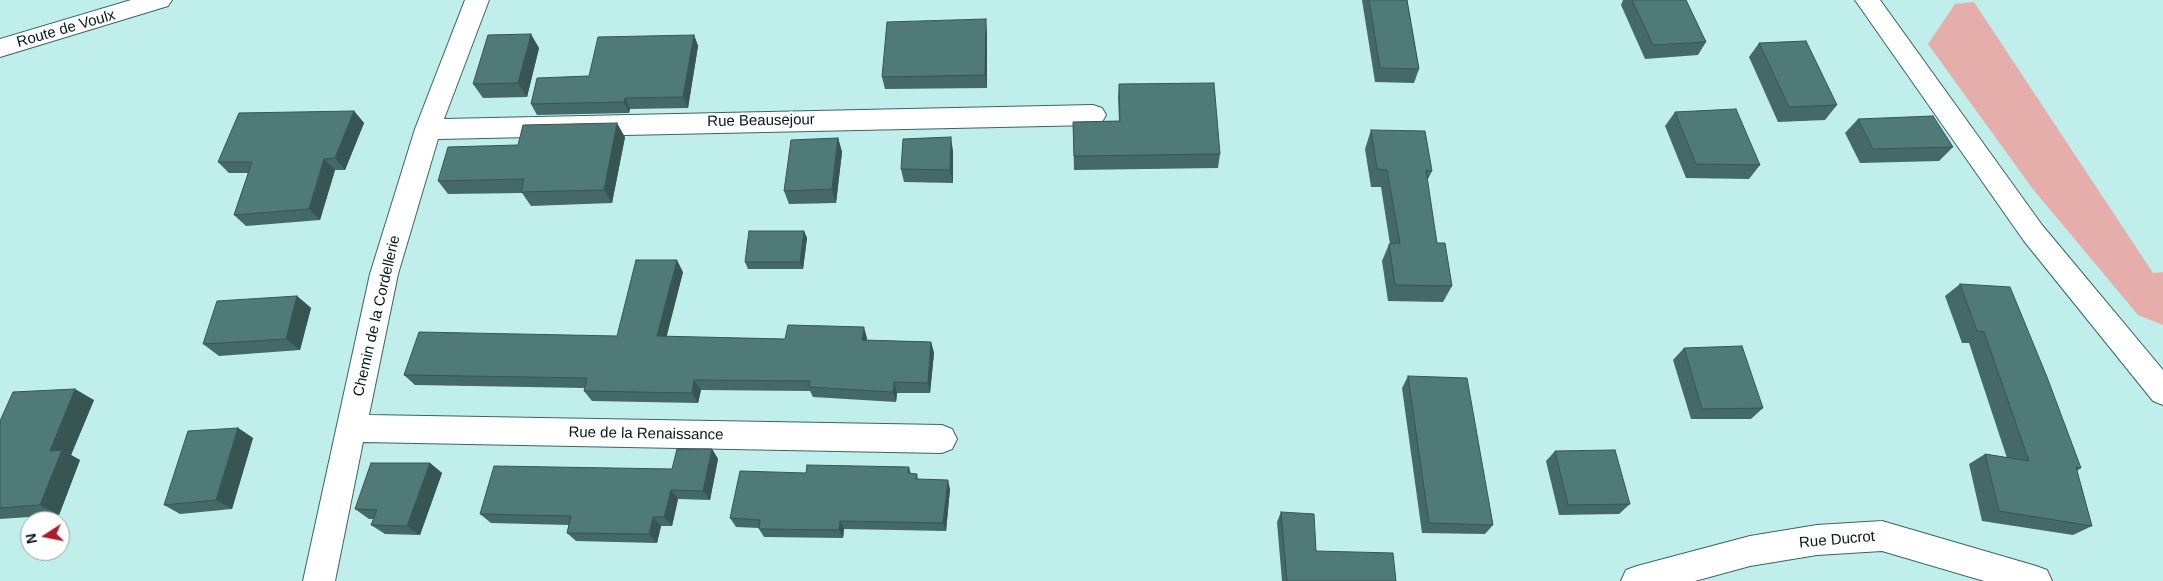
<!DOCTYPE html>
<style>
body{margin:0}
#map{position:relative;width:2163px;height:581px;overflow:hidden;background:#c0eeeb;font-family:Helvetica,sans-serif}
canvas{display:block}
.north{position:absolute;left:20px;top:511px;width:50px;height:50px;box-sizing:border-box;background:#fff;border:1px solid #9ba3a2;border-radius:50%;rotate:259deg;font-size:14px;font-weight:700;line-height:20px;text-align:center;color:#061817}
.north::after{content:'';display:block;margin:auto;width:18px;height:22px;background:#ae1b2b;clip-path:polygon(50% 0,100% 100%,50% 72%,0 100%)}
</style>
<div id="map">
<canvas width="2163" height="581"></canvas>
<div class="north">N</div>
</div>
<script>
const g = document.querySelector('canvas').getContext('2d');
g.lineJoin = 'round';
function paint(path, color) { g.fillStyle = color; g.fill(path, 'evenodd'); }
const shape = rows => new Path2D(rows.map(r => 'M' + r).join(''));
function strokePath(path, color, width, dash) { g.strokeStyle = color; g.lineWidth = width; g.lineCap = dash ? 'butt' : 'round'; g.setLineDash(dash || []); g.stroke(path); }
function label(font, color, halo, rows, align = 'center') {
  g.font = font + ' Helvetica,sans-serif'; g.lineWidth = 4.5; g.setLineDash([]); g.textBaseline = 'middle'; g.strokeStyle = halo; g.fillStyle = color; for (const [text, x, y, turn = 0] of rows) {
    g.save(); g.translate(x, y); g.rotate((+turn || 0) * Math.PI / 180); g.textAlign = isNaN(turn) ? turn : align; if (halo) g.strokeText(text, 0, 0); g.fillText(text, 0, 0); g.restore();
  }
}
paint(shape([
 [1974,2,2153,273,2163,272,2163,325,2138,315,2032,188,1928,44,1955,4]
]), '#e5aeaa');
const minor = shape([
 [465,0,489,0,444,119,1093,105,1102,108,1106,115,1102,122,1093,125,438,139,398,274,369,415,942,425,952,429,957,439,952,449,942,453,363,442,335,581,303,581,370,274,415,129,465,0],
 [1882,521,2036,566,2047,570,2052,581,1984,581,1882,551,1817,555,1750,566,1695,581,1621,581,1626,570,1637,566,1750,536,1817,525,1882,521]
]);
const major = shape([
 [131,0,172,0,168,6,0,57,0,39,131,0],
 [1855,0,1880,0,2042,225,2163,370,2163,405,2153,401,2024,241,1855,0]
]);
strokePath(minor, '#3a6562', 2);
strokePath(major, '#3a6562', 2);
paint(minor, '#fff');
paint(major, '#fff');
paint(shape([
 [1362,0,1407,0,1419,69,1414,83,1375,82],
 [1623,0,1686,0,1706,42,1698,55,1645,59,1621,5],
 [987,32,987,88,885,89,882,77],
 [694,35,698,46,688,108,630,109,629,113,537,115,531,104,589,76],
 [1759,43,1837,105,1825,120,1778,122,1749,57],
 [539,48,527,97,483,98,473,84],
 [1119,84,1220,154,1218,168,1074,170,1073,122,1119,121,1118,98],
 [354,111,364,123,345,170,335,170,320,220,246,226,234,215,248,173,229,173,218,162],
 [1675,112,1760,165,1749,179,1686,178,1665,126],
 [1858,119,1953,147,1939,161,1860,163,1845,133],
 [1371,130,1432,171,1427,181,1437,243,1452,286,1443,302,1388,301,1382,261,1389,244,1390,244,1381,187,1371,187,1365,149],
 [625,137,612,203,531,206,522,193,448,194,438,181,518,145],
 [838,138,842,152,836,203,789,204,784,191],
 [953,151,953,183,904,182,901,169],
 [804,231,807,238,803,269,748,269,745,262],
 [683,272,666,337,785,339,867,338,867,340,931,342,934,353,930,393,897,393,896,402,813,397,810,391,701,390,698,403,592,401,584,391,585,388,415,385,404,375,617,336],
 [1960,284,2081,468,2077,471,2092,526,2073,535,1982,521,1969,464,1985,454,2007,458,1969,343,1962,343,1945,296],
 [297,296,311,308,300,350,219,356,203,344],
 [1684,348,1763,408,1751,419,1691,419,1673,360],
 [1408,376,1493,525,1485,534,1422,533,1402,388],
 [94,400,71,455,80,460,59,515,0,519,0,421],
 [238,428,253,438,232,509,180,514,164,505],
 [712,449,718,459,710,500,678,499,672,526,661,526,657,543,576,541,567,533,569,525,491,523,480,514,672,469],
 [1555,451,1630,504,1619,514,1559,515,1546,461],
 [430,463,442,473,420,535,385,534,371,525,374,519,369,519,355,509],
 [909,467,911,474,917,474,918,479,950,489,946,531,844,529,843,538,764,537,759,529,759,528,736,527,730,518,806,473],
 [1281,512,1316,551,1396,581,1282,581,1277,522]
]), '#446966');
paint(shape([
 [986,19,987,32,987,88,985,75],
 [531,34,539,48,527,97,518,83],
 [694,35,698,46,688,108,683,97],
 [625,98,630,109,629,113,624,102],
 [354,111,364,123,345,170,335,158],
 [617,123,625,137,612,203,604,190],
 [951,137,953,151,953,183,950,170],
 [838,138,842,152,836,203,832,189],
 [324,159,335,170,320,220,309,209],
 [804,231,807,238,803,269,800,262],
 [677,260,683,272,664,347,657,336],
 [297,296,311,308,300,350,286,339],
 [864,327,867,338,866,351,862,340],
 [931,342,934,353,930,393,928,383],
 [694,380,701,390,698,403,692,393],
 [894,382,897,393,896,402,893,392],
 [75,389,94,400,71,455,80,460,59,515,40,505,50,451],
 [238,428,253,438,232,509,216,500],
 [712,449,718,459,710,500,703,491],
 [430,463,442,473,420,535,407,526],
 [948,480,950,489,946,531,943,523],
 [671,490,678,499,672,526,664,517],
 [653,517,661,526,657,543,649,534],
 [840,521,844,529,843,538,839,530]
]), '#375553');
const building = shape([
 [1369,0,1407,0,1419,69,1380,68,1369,0],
 [1632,0,1686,0,1706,42,1653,45,1632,0],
 [986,19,985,75,882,77,887,22,986,19],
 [531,34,518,83,473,84,488,35,531,34],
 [694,35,683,97,625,98,624,102,531,104,537,78,589,76,598,37,694,35],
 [1806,41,1837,105,1789,107,1759,43,1806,41],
 [1214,83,1220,154,1074,156,1073,122,1120,121,1119,84,1214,83],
 [1736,109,1760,165,1696,164,1675,112,1736,109],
 [354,111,335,158,324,159,309,209,234,215,252,162,218,162,239,113,354,111],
 [1933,116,1953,147,1873,149,1858,119,1933,116],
 [617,123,604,190,521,192,524,179,438,181,448,147,518,145,523,125,617,123],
 [1371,130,1425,131,1432,171,1426,170,1437,243,1445,243,1452,286,1395,285,1389,244,1400,243,1387,170,1377,169,1371,130],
 [951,137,950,170,901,169,903,139,951,137],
 [838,138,832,189,784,191,791,140,838,138],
 [749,231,804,231,800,262,745,262,749,231],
 [636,260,677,260,657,336,785,339,788,325,864,327,862,340,931,342,928,383,894,382,893,392,809,387,810,381,694,380,692,393,584,391,587,378,404,375,419,332,617,336,636,260],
 [1960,284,2010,287,2047,377,2081,468,2076,467,2092,526,1999,511,1985,454,2029,461,1984,332,1977,331,1960,284],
 [297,296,286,339,203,344,217,301,297,296],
 [1742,346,1763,408,1702,409,1684,348,1742,346],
 [1408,376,1467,378,1493,525,1429,523,1408,376],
 [75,389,50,451,62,450,40,505,0,508,0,421,13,392,75,389],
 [238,428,216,500,164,505,188,431,238,428],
 [677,449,712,449,703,491,671,490,664,517,653,517,649,534,567,533,571,516,480,514,494,466,672,469,677,449],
 [1615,450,1630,504,1568,505,1555,451,1615,450],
 [371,463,430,463,407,526,371,525,377,510,355,509,371,463],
 [807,465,909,467,908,473,917,474,916,479,948,480,943,523,840,521,839,530,759,529,760,520,730,518,740,471,806,473,807,465],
 [1281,512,1314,514,1316,551,1393,553,1396,581,1287,581,1281,512]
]);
paint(building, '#4f7a77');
strokePath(building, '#375553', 1);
label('15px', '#061817', '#fff', [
 ["Route de Voulx",66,29,-16],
 ["Rue Beausejour",761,121,-1],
 ["Chemin de la Cordellerie",377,316,-77],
 ["Rue de la Renaissance",646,434,1],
 ["Rue Ducrot",1837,540,-5]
]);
</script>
